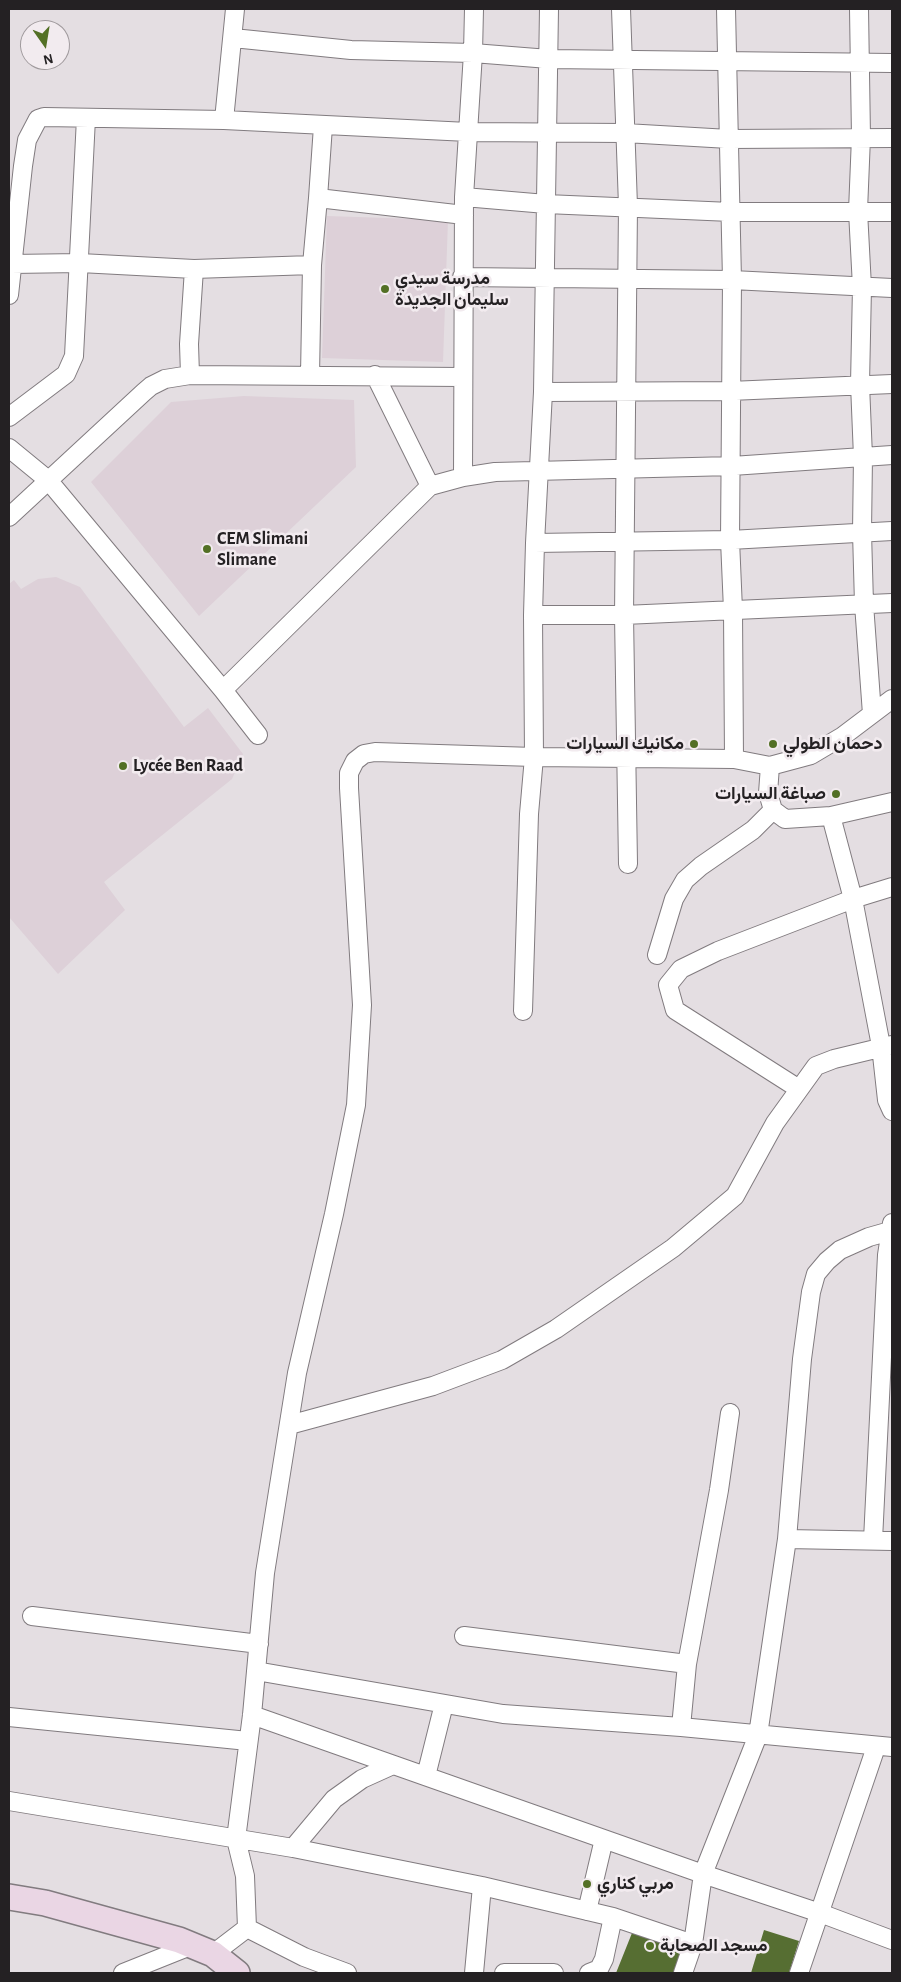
<!DOCTYPE html>
<meta charset="utf-8">
<style>
body{margin:0}
#map{position:relative;width:901px;height:1982px;overflow:hidden;background:#e4dee2;font-family:"Alegreya Sans",sans-serif}
canvas{display:block}
.frame{position:absolute;inset:0;border:10px solid #242123;pointer-events:none}
.north{position:absolute;left:20px;top:20px;width:50px;height:50px;box-sizing:border-box;background:#f2ebef;border:1px solid #a09a9d;border-radius:50%;rotate:167deg;font-size:14px;font-weight:700;line-height:20px;text-align:center;color:#242123}
.north::after{content:'';display:block;margin:auto;width:18px;height:22px;background:#537025;clip-path:polygon(50% 0,100% 100%,50% 72%,0 100%)}
</style>
<div id="map">
<canvas width="901" height="1982"></canvas>
<div class="frame"></div>
<div class="north">N</div>
</div>
<script>
const g = document.querySelector('canvas').getContext('2d');
g.lineJoin = 'round';
function paint(path, color) { g.fillStyle = color; g.fill(path, 'evenodd'); }
const shape = rows => new Path2D(rows.map(r => 'M' + r).join(''));
function strokePath(path, color, width, dash) { g.strokeStyle = color; g.lineWidth = width; g.lineCap = dash ? 'butt' : 'round'; g.setLineDash(dash || []); g.stroke(path); }
function label(font, color, halo, rows, align = 'center') {
  g.font = font + ' "Alegreya Sans",Vazirmatn,sans-serif'; g.lineWidth = 5; g.setLineDash([]); g.textBaseline = 'middle'; g.strokeStyle = halo; g.fillStyle = color; for (const [text, x, y, turn = 0] of rows) {
    g.save(); g.translate(x, y); g.rotate((+turn || 0) * Math.PI / 180); g.textAlign = isNaN(turn) ? turn : align; if (halo) g.strokeText(text, 0, 0); g.fillText(text, 0, 0); g.restore();
  }
}
paint(shape([
 [327,216,448,220,443,362,322,358],
 [244,396,354,400,356,467,199,616,91,482,171,402],
 [56,577,80,587,184,727,208,708,243,754,232,779,104,882,125,910,58,974,9,917,9,584,14,580,21,589,38,579]
]), '#ddd0d8');
paint(shape([
 [634,1928,686,1947,675,1973,616,1973],
 [764,1930,799,1941,789,1973,751,1973]
]), '#566e32');
const street = shape([
 [621,9,628,206,624,615,628,864],
 [726,9,732,280,730,540,733,610,734,759],
 [859,9,861,137,858,211,862,287,860,384,863,457,862,532,864,604,872,714],
 [233,38,351,50,473,53,549,59,892,63],
 [224,120,235,9],
 [464,197,546,204,731,212,892,212],
 [318,198,323,126],
 [11,264,80,263,194,269,312,265],
 [462,277,732,280,892,288],
 [9,295,23,166,27,140,38,119,44,117,224,120,468,132,625,133,729,139,892,138],
 [190,375,189,344,194,269],
 [310,375,312,265,318,198,464,215],
 [375,375,430,486],
 [543,392,730,391,892,384],
 [9,417,66,374,74,356,86,118],
 [9,448,48,480,223,690,258,735],
 [463,477,464,197,473,53,474,9],
 [9,517,144,392,151,386,165,379,190,375,462,377],
 [535,543,730,540,892,531],
 [533,615,624,615,892,603],
 [223,690,430,486,463,477,495,472,732,466,892,455],
 [770,766,768,793,773,810,785,819,831,816,892,802],
 [831,816,853,899,881,1046,887,1100,892,1111],
 [657,955,674,899,685,880,701,866,753,830,773,810],
 [523,1011,529,814,534,757,533,615,535,543,543,392,549,9],
 [799,1089,675,1010,668,985,681,969,718,951,853,899,892,887],
 [289,1425,433,1386,502,1360,556,1329,673,1248,735,1196,775,1123,816,1066,834,1059,892,1045],
 [787,1539,892,1541],
 [873,1540,887,1255,892,1223],
 [32,1616,259,1644],
 [464,1636,687,1664],
 [256,1671,503,1714,681,1727,892,1747],
 [252,1715,703,1874,820,1913,892,1940],
 [9,1717,248,1741],
 [681,1727,687,1664,719,1490,730,1413],
 [426,1776,444,1704],
 [9,1801,293,1848,482,1886,613,1917,693,1944],
 [293,1848,334,1799,362,1779,393,1765],
 [587,1911,604,1839],
 [247,1928,304,1957,347,1973],
 [213,1954,247,1928,245,1876,236,1839,252,1715,265,1573,297,1373,334,1214,356,1105,362,1005,349,788,349,773,355,761,364,754,375,752,534,757,734,759,770,766,811,755,843,736,892,699],
 [123,1973,193,1945],
 [474,1973,482,1886],
 [504,1973,554,1973],
 [589,1973,599,1969,604,1959,613,1917],
 [683,1973,693,1944,703,1874,758,1735,787,1539,802,1359,811,1292,816,1274,827,1261,840,1250,869,1237,890,1231],
 [799,1973,876,1747]
]);
const secondary = shape([
 [9,1897,45,1903,179,1940,213,1954,237,1973]
]);
strokePath(street, '#817b7f', 20);
strokePath(secondary, '#817b7f', 28);
strokePath(street, '#fff', 18);
strokePath(secondary, '#ead6e4', 25);
for (const [x, y, r, color] of [
 [385,289,5,"#537025"],
 [207,549,5,"#537025"],
 [694,744,5,"#537025"],
 [773,744,5,"#537025"],
 [123,766,5,"#537025"],
 [836,794,5,"#537025"],
 [587,1884,5,"#537025"],
 [650,1946,5,"#537025"]
]) { const dot = new Path2D(); dot.arc(x, y, r, 0, 2 * Math.PI); g.fillStyle = color; g.fill(dot); strokePath(dot, '#f2ebef', 2); }
label('bold 18px', '#242123', '#f2ebef', [
 ["مدرسة سيدي",395,279],
 ["سليمان الجديدة",395,300],
 ["CEM Slimani",217,539],
 ["Slimane",217,560],
 ["مكانيك السيارات",684,744,"right"],
 ["دحمان الطولي",783,744],
 ["Lycée Ben Raad",133,766],
 ["صباغة السيارات",826,794,"right"],
 ["مربي كناري",597,1884],
 ["مسجد الصحابة",660,1946]
], 'left');
</script>
